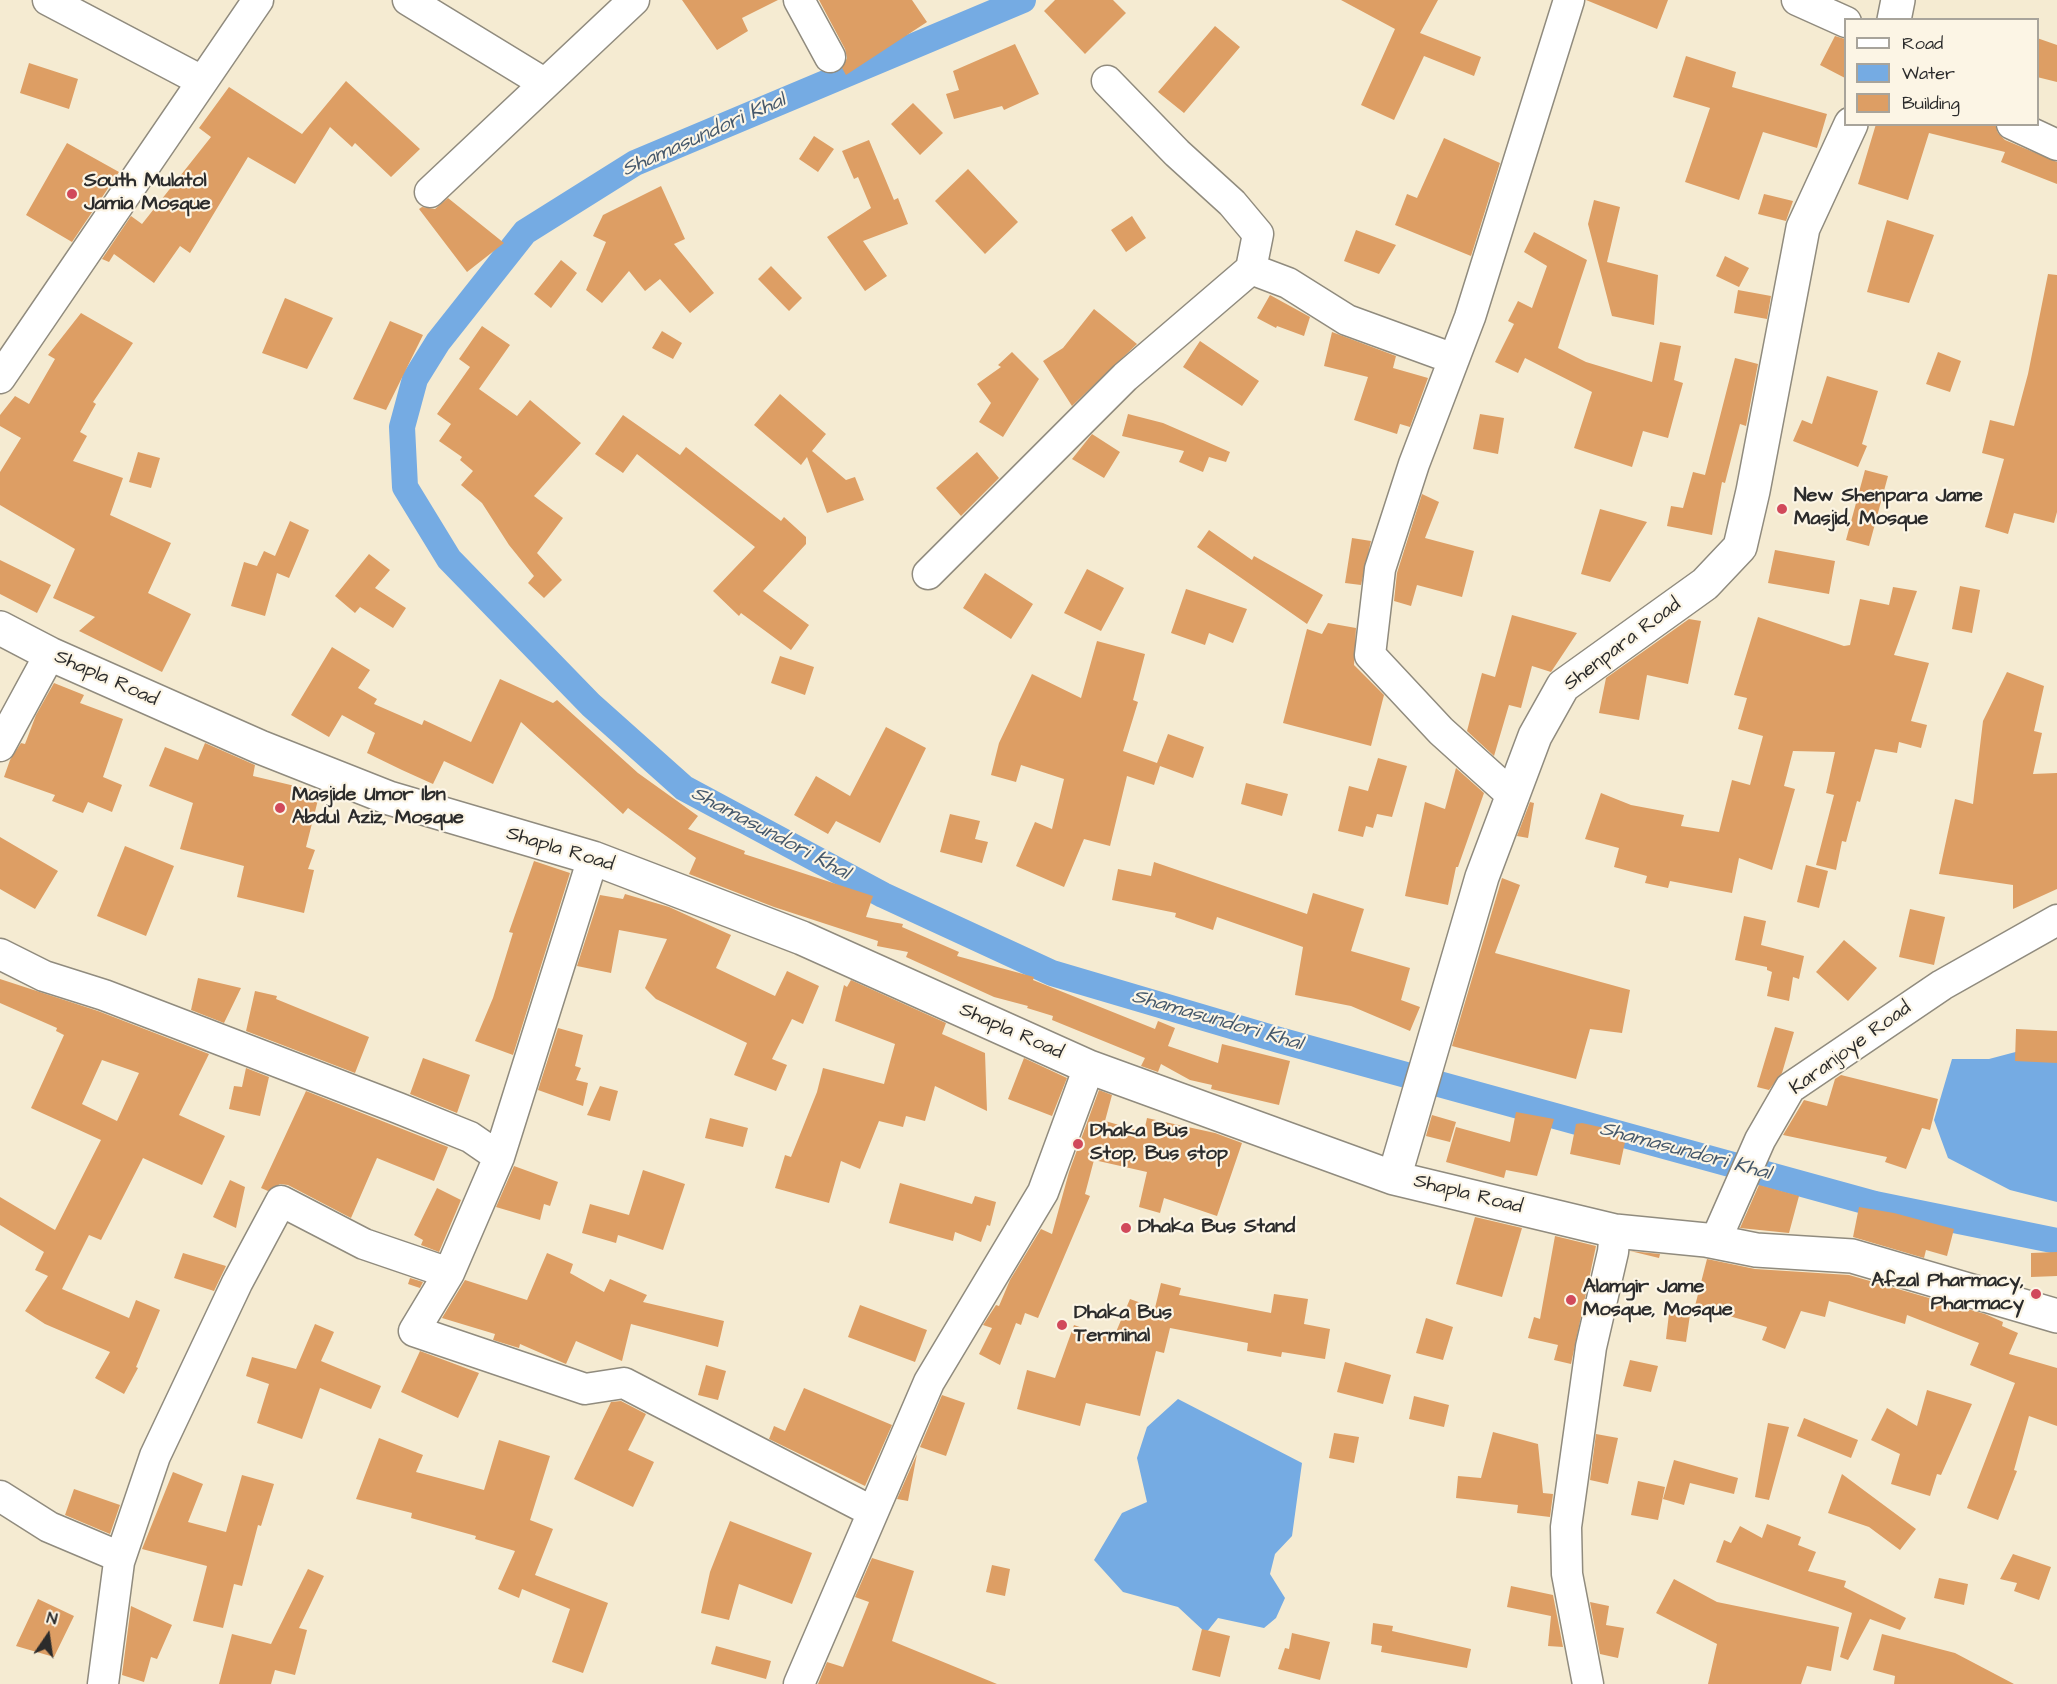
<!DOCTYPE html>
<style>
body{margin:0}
#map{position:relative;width:2057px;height:1684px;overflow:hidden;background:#f5ebd2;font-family:"Architects Daughter",sans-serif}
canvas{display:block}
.legend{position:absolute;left:1844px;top:18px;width:195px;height:108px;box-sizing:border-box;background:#fcf5e5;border:2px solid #a8a49b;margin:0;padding:8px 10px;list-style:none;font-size:18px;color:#2b2b2b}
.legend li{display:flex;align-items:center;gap:12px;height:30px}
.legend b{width:30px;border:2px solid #a8a49b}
.north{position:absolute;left:18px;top:1606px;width:60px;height:60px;-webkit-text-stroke:4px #fcf5e5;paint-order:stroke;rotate:13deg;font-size:16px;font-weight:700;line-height:24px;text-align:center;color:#2b2b2b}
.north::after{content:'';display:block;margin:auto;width:21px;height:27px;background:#2b2b2b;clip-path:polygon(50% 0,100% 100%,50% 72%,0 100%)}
</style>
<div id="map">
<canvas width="2057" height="1684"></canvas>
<ul class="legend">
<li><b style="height:8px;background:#fff"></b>Road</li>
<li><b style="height:16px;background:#75abe3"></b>Water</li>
<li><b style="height:16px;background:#dd9e64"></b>Building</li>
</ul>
<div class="north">N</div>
</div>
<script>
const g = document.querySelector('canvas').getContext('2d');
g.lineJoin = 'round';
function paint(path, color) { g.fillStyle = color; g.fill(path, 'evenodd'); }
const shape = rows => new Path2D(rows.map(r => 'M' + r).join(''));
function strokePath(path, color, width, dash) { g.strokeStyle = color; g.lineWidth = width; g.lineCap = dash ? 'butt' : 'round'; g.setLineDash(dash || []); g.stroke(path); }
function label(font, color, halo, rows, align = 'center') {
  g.font = font + ' "Architects Daughter",sans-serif'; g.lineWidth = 4.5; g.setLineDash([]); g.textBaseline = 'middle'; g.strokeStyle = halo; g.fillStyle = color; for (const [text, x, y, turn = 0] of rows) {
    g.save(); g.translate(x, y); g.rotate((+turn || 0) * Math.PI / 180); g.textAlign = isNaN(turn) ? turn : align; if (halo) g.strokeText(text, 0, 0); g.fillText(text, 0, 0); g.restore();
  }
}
paint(shape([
 [2057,1041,2057,1202,2010,1190,1948,1158,1934,1120,1952,1059,1989,1059],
 [1178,1399,1302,1463,1292,1536,1275,1554,1270,1574,1285,1598,1276,1618,1264,1628,1218,1618,1206,1633,1178,1607,1123,1592,1094,1560,1122,1513,1147,1502,1137,1458,1147,1427]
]), '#75abe3');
strokePath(shape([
 [1023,0,635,163,525,232,438,342,415,379,402,427,405,487,449,559,591,705,684,788,883,895,1052,973,1279,1040,1875,1204,2057,1241]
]), '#75abe3', 26);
paint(shape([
 [682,0,778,0,742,18,748,31,717,50],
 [819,0,912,0,927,22,846,75,842,68,847,58,845,49],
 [1055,0,1113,0,1126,13,1085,54,1044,11],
 [1341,0,1438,0,1420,33,1481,57,1474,76,1424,56,1394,120,1361,105,1395,29],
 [1586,0,1668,0,1657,29],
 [1215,26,1240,47,1184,113,1158,92],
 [1835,36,1845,39,1845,78,1820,65],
 [2037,38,2057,45,2057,82,2037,77],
 [1015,44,1039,94,1004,110,1002,106,954,119,946,94,959,90,953,71],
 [1686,56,1736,72,1732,87,1827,114,1817,148,1763,132,1739,200,1685,182,1710,108,1673,97],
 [29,63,78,79,69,109,20,93],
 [346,81,420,149,391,177,355,143,352,147,330,127,295,184,248,157,190,253,180,246,154,283,114,254,109,262,102,259,131,216,142,224,211,137,199,128,229,87,302,134],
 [913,103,943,133,920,155,891,124],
 [1876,124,1995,124,1998,133,2005,140,2057,162,2057,184,2001,162,2005,152,1929,133,1908,200,1858,184],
 [814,136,834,149,818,172,799,159],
 [1444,138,1500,163,1471,256,1395,225,1407,194,1417,198],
 [869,140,894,200,898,198,908,224,863,241,887,276,865,291,827,237,871,208,858,177,854,179,842,151],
 [67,143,119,172,72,242,26,215],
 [968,169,1018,222,985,254,935,201],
 [661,186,685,239,674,244,714,293,690,313,660,279,645,291,629,271,602,303,586,290,606,242,593,236,603,215],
 [1764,194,1793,201,1786,221,1758,214],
 [448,198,504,243,467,272,419,209,422,207,435,209],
 [1594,200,1620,207,1607,262,1658,275,1654,325,1612,316,1588,224],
 [1132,216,1146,238,1126,252,1111,230],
 [1887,220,1934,235,1909,303,1867,292],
 [1356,230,1396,245,1379,274,1344,261],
 [1534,232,1587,260,1558,348,1586,362,1652,382,1660,342,1681,346,1674,380,1683,383,1668,438,1643,431,1632,467,1574,448,1592,392,1525,358,1518,373,1495,362,1514,324,1508,321,1518,301,1532,308,1547,266,1524,252],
 [1725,256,1749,268,1739,287,1716,276],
 [561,260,577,273,551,308,534,294],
 [771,266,802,298,789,311,758,279],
 [2048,274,2057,275,2057,512,2054,523,2014,513,2008,534,1985,527,2004,459,1982,453,1990,420,2014,426,2028,374],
 [1738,290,1771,296,1767,319,1734,313],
 [1270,295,1310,317,1304,336,1277,326,1276,328,1257,318],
 [285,298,333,318,307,369,262,353],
 [1094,309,1137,344,1072,406,1043,361,1063,348],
 [81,313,133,343,93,402,96,404,80,432,87,436,73,461,123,478,110,515,171,543,148,593,191,614,162,672,79,631,95,617,53,598,75,549,0,505,0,472,21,438,0,426,0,415,15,396,29,404,55,359,48,355],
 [390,321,423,335,386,410,353,399],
 [482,326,510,345,479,389,517,416,530,400,581,443,534,496,563,518,537,553,562,580,544,598,528,583,534,576,509,545,482,503,461,485,473,471,460,460,462,457,439,441,451,424,437,414,470,367,459,359],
 [662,331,682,343,673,359,652,348],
 [1332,332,1396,356,1393,368,1428,378,1410,427,1400,424,1397,434,1354,420,1368,377,1324,366],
 [1200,341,1259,381,1242,406,1183,367],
 [1012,352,1039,379,1003,437,979,422,991,403,977,384,1001,367,998,365],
 [1938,352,1961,361,1950,392,1926,384],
 [1735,358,1758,364,1746,426,1740,424,1725,483,1722,482,1712,535,1667,526,1671,506,1683,508,1693,472,1705,475],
 [1827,376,1878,391,1862,444,1867,446,1858,467,1793,441,1802,420,1812,424],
 [780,394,826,434,812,451,846,480,855,477,864,500,827,513,807,457,801,465,754,425],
 [1128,414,1163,423,1230,452,1226,462,1209,457,1203,472,1179,462,1184,451,1122,436],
 [1480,414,1504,418,1498,454,1473,449],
 [623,415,680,455,686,447,781,521,784,517,806,537,806,544,763,591,809,625,791,650,741,613,739,616,713,591,755,547,637,454,623,473,595,454],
 [1092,434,1120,452,1104,478,1072,459],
 [138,452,160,458,151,488,129,482],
 [977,452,999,478,961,516,936,488],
 [1865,470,1888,476,1869,546,1846,540],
 [1422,494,1439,502,1425,538,1474,551,1462,597,1417,585,1411,606,1394,601,1397,573],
 [1600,509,1647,522,1610,582,1581,574],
 [290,521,309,530,289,578,277,573,265,616,231,606,244,562,257,566,264,551,275,556],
 [1209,530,1252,560,1254,556,1323,595,1307,624,1197,547],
 [1352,538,1371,541,1361,585,1345,583],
 [1775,550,1835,561,1829,594,1768,583],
 [369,554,390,570,375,588,406,608,393,628,360,607,355,613,335,596],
 [0,560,51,585,37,613,0,594],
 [1087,569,1124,588,1101,631,1064,613],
 [985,573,1033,604,1011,639,963,608],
 [1960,586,1980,590,1972,633,1952,629],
 [1893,587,1917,591,1894,655,1929,663,1911,721,1927,725,1921,748,1899,742,1897,753,1875,749,1860,802,1857,801,1846,842,1842,841,1836,870,1816,865,1834,795,1826,793,1835,752,1793,751,1784,786,1795,789,1772,870,1739,858,1732,893,1670,881,1668,888,1645,883,1647,876,1614,867,1619,848,1585,839,1601,793,1631,805,1684,815,1681,826,1719,832,1732,780,1750,785,1763,736,1738,729,1747,698,1734,695,1758,617,1844,646,1850,645,1860,599,1889,605],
 [1186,589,1247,609,1233,643,1209,633,1205,645,1171,633],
 [1512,615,1577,633,1551,672,1532,666,1521,708,1509,705,1494,756,1467,731,1482,673,1495,677],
 [1689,619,1701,621,1688,684,1647,675,1639,720,1599,713,1606,678],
 [1328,623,1356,628,1354,665,1384,695,1371,746,1283,723,1307,629,1322,634],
 [1097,641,1145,654,1133,700,1138,702,1123,751,1157,763,1168,734,1204,747,1193,778,1160,766,1154,785,1127,776,1110,846,1084,839,1064,887,1016,866,1035,822,1052,829,1064,779,1021,765,1016,782,991,775,999,743,1032,674,1081,698],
 [332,647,370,670,358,688,377,699,374,704,422,725,424,720,471,742,500,679,553,703,557,700,638,773,698,816,688,829,745,851,744,854,873,896,866,917,903,924,902,927,959,952,957,956,1034,977,1033,980,1155,1029,1158,1021,1175,1028,1168,1046,1218,1063,1222,1044,1290,1061,1279,1105,1211,1089,1212,1085,1190,1080,1161,1064,1158,1072,1141,1066,1145,1058,1052,1020,1053,1016,1027,1008,1028,1006,994,997,906,957,908,952,877,946,878,941,774,907,689,874,696,858,628,808,623,814,521,722,493,784,444,761,433,784,402,770,367,753,375,733,342,715,329,737,291,715],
 [780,656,814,667,805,695,771,683],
 [2007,672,2044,686,2034,731,2042,733,2033,774,2057,773,2057,889,2013,909,2013,885,1939,874,1955,799,1973,804,1983,721],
 [54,683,84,695,80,703,123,719,103,777,122,785,112,812,88,802,83,813,52,801,55,795,4,777,10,760,21,743,25,744,36,715],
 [886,727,926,748,880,843,836,821,828,834,794,815,816,776,850,796],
 [205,743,255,765,253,776,320,792,306,847,315,850,308,869,314,870,304,913,237,897,244,866,180,849,193,803,149,786,165,747,198,760],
 [1378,758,1407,766,1392,817,1377,814,1373,828,1366,826,1363,837,1338,831,1349,786,1368,791],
 [1456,768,1484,793,1458,867,1456,867,1448,905,1405,896,1425,802,1445,809],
 [1246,783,1288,794,1282,816,1241,804],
 [1530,802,1534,803,1528,838,1517,836],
 [950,814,980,821,975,839,988,842,982,863,940,852],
 [0,837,58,871,35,909,0,889],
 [125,846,174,866,146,936,97,916],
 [534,861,570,873,513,1055,475,1041,493,998,513,933,509,932],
 [1154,862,1307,914,1313,893,1364,909,1351,951,1410,968,1401,1000,1420,1007,1410,1031,1351,1006,1295,995,1303,947,1217,917,1213,930,1175,917,1176,913,1112,900,1118,869,1151,876],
 [1806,865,1828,871,1819,908,1797,902],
 [1502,878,1520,885,1495,953,1630,990,1622,1033,1590,1029,1576,1079,1452,1046],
 [625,894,669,907,731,935,716,968,775,996,787,971,819,986,803,1024,792,1019,772,1059,787,1065,776,1091,734,1075,747,1043,656,999,645,988,667,939,619,930,611,973,577,966,600,895,623,899],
 [1910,909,1945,917,1934,965,1899,957],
 [1744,916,1766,921,1761,945,1804,956,1799,979,1793,977,1789,1001,1767,996,1772,972,1767,970,1767,967,1735,960],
 [1844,940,1877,968,1848,1001,1816,972],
 [198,978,241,988,224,1023,191,1010],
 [0,979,98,1011,209,1054,179,1115,225,1136,202,1185,143,1158,101,1240,89,1235,62,1289,129,1318,136,1300,160,1310,136,1367,138,1368,124,1394,95,1378,110,1352,45,1324,25,1311,48,1276,35,1270,44,1252,0,1225,0,1197,55,1230,101,1140,31,1108,64,1035,56,1031,57,1028,0,1003],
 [102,1060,139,1073,117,1121,82,1104],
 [851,980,946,1023,942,1034,985,1053,987,1111,935,1086,925,1121,906,1116,903,1127,879,1121,860,1169,841,1161,829,1203,775,1188,785,1155,791,1157,817,1092,823,1068,884,1084,895,1044,835,1021,844,985,847,987],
 [255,991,277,996,276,999,369,1037,355,1073,246,1031],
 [1775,1027,1794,1032,1782,1073,1769,1090,1757,1087],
 [558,1028,583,1035,575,1066,581,1068,576,1080,588,1083,583,1106,538,1090],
 [2016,1029,2057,1031,2057,1063,2015,1061],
 [423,1058,470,1075,457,1113,410,1094],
 [1024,1058,1067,1078,1052,1116,1008,1099],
 [246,1068,269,1077,260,1116,229,1109,234,1086,242,1087],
 [1841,1075,1938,1099,1930,1130,1922,1128,1906,1169,1885,1162,1887,1157,1783,1135,1804,1100,1827,1106,1835,1079],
 [600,1086,618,1091,610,1121,587,1115],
 [1099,1090,1112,1095,1105,1121,1144,1132,1147,1118,1215,1133,1242,1143,1217,1216,1164,1198,1160,1213,1139,1207,1147,1172,1094,1160,1085,1194,1090,1196,1038,1318,1025,1313,1021,1325,1016,1323,1000,1365,979,1354,992,1328,983,1325,996,1305,999,1306,1010,1280,1041,1229,1052,1234,1069,1172],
 [306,1091,448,1147,434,1181,377,1158,351,1218,288,1185,280,1184,268,1191,261,1188],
 [1516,1112,1554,1119,1537,1176,1506,1170,1504,1178,1446,1162,1456,1127,1510,1142],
 [1432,1115,1456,1122,1450,1142,1426,1136],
 [710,1118,748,1128,743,1147,705,1138],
 [1582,1123,1627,1133,1620,1165,1570,1154,1576,1124],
 [514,1166,558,1182,550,1206,544,1204,540,1220,496,1207],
 [643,1170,685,1184,663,1250,618,1235,616,1243,582,1233,590,1204,629,1215],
 [230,1180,245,1187,236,1228,213,1217],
 [900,1183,972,1204,975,1196,996,1202,990,1226,987,1225,981,1242,955,1232,953,1241,889,1223],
 [1759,1185,1799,1196,1789,1233,1740,1228],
 [437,1188,461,1200,439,1252,421,1245,423,1240,414,1235],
 [1859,1207,1894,1213,1954,1229,1947,1256,1926,1250,1924,1258,1853,1237],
 [1475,1217,1522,1228,1502,1297,1456,1284],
 [1555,1236,1596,1246,1571,1364,1554,1360,1558,1345,1528,1338,1534,1317,1540,1319],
 [1630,1251,1660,1254,1659,1258],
 [2057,1252,2057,1276,2031,1277,2031,1253],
 [183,1253,226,1266,214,1291,174,1278],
 [547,1253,573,1264,570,1273,604,1292,610,1279,647,1295,643,1302,724,1321,718,1347,631,1324,622,1361,576,1341,566,1364,520,1344,519,1348,493,1340,495,1334,442,1318,465,1280,527,1300],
 [1707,1259,1755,1269,1849,1275,1985,1314,2003,1322,2002,1326,2018,1333,2009,1354,2057,1368,2057,1426,2029,1416,2014,1470,2017,1471,1998,1520,1967,1508,2015,1383,1970,1365,1979,1343,1907,1315,1905,1324,1829,1301,1825,1317,1801,1311,1785,1349,1762,1340,1767,1327,1695,1306],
 [410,1278,423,1282,420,1288,408,1284],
 [1161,1283,1181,1288,1179,1295,1271,1313,1274,1294,1308,1299,1304,1324,1330,1329,1325,1359,1282,1352,1281,1357,1247,1351,1248,1343,1170,1328,1164,1353,1156,1351,1140,1416,1086,1403,1080,1426,1017,1409,1027,1370,1055,1378,1074,1325,1113,1339,1130,1299,1155,1308],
 [860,1305,927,1330,915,1362,848,1337],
 [1670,1305,1691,1308,1686,1342,1666,1339],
 [1426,1318,1453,1327,1443,1360,1416,1353],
 [315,1324,334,1332,321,1361,381,1386,371,1409,320,1388,302,1439,257,1423,269,1384,246,1376,252,1357,296,1369],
 [420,1351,479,1373,458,1418,401,1392],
 [1630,1360,1658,1366,1651,1392,1623,1386],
 [1345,1362,1391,1375,1383,1404,1337,1392],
 [706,1365,726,1371,718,1400,698,1395],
 [804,1388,892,1425,865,1486,769,1439,774,1426,785,1431],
 [1927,1390,1972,1404,1941,1475,1937,1474,1930,1496,1891,1484,1900,1454,1871,1440,1887,1408,1917,1426],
 [942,1395,965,1403,946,1456,920,1447],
 [1414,1396,1449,1405,1444,1427,1409,1419],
 [621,1401,646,1414,628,1450,654,1462,633,1507,574,1479,611,1402],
 [1804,1418,1858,1440,1851,1458,1797,1436],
 [1768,1423,1789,1427,1769,1500,1755,1497],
 [1493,1432,1538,1444,1543,1493,1553,1494,1550,1517,1517,1513,1518,1505,1456,1498,1458,1476,1481,1478],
 [1334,1433,1359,1437,1354,1463,1329,1458],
 [1596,1434,1618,1438,1608,1484,1590,1480],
 [379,1438,423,1455,416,1472,484,1490,499,1440,550,1456,530,1520,553,1529,535,1575,608,1603,583,1673,552,1662,570,1609,522,1589,519,1598,498,1589,515,1551,475,1539,476,1536,411,1518,412,1513,356,1499],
 [917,1454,908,1501,897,1499],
 [1674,1460,1738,1478,1734,1494,1690,1483,1684,1505,1663,1499],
 [173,1472,203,1484,188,1522,226,1532,242,1475,274,1484,261,1526,258,1525,242,1586,234,1584,223,1628,193,1621,207,1566,142,1549],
 [1842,1474,1916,1529,1900,1550,1869,1527,1828,1513],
 [1638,1481,1665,1487,1658,1520,1631,1515],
 [74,1489,120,1505,110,1534,65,1515],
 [730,1521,812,1553,792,1604,739,1584,729,1620,701,1613,710,1572],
 [1767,1524,1801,1537,1798,1545,1816,1552,1808,1571,1846,1581,1844,1587,1906,1618,1900,1630,1870,1619,1848,1660,1840,1657,1852,1613,1716,1562,1724,1540,1731,1543,1740,1526,1762,1538],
 [2013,1554,2051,1567,2039,1600,2014,1591,2017,1583,2000,1579],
 [872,1558,914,1571,892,1641,997,1684,818,1684,827,1662,843,1667,869,1602,855,1597],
 [992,1565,1010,1569,1005,1596,986,1592],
 [308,1569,324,1576,299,1628,307,1630,295,1675,275,1670,271,1684,219,1684,232,1634,271,1644],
 [1939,1578,1968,1584,1964,1605,1934,1598],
 [1674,1579,1717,1602,1839,1627,1831,1671,1807,1666,1801,1684,1708,1684,1717,1644,1656,1613],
 [1511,1586,1553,1595,1563,1647,1548,1646,1551,1616,1507,1607],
 [38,1599,74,1616,54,1657,16,1646],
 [1590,1602,1609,1606,1606,1625,1624,1628,1618,1658,1600,1654],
 [131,1606,172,1625,157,1659,151,1657,144,1682,122,1675],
 [1373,1623,1393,1626,1392,1631,1471,1649,1467,1668,1381,1652,1382,1646,1371,1644],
 [1202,1629,1230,1636,1220,1677,1192,1670],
 [1292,1633,1330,1642,1320,1680,1278,1669,1285,1648,1289,1649],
 [1882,1634,1955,1653,2014,1684,1894,1684,1895,1676,1873,1670],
 [716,1646,771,1661,766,1679,711,1664]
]), '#dd9e64');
const street = shape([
 [48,0,202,81],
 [408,0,544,83],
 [799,0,830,57],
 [1797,0,1846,22],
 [2012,124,2057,145],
 [430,192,634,0],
 [1251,269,1288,283,1347,320,1454,359],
 [0,378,258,0],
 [928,574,1125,377,1251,269,1258,234,1232,203,1177,153,1107,81],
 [0,746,50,654],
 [1513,796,1441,731,1370,655,1380,569,1414,464,1470,317,1569,0],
 [0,954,44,976,104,995,398,1108,470,1137,499,1157],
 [1715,1242,1760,1140,1790,1088,1942,985,2057,920],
 [449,1273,499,1157,593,858],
 [0,1496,49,1527,120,1557],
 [103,1684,119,1562,155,1456,237,1283,281,1201,364,1244,449,1273,414,1331,585,1389,624,1383,873,1512],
 [799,1684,929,1382,1043,1192,1089,1067],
 [1588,1684,1567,1574,1566,1527,1591,1347,1613,1252,1615,1231]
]);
const secondary = shape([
 [1894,20,1898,0],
 [0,628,50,654,260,747,389,798,593,858,802,938,1089,1067,1394,1178,1615,1231,1706,1240,1756,1250,1852,1256,2057,1316],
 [1394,1178,1482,877,1535,736,1563,686,1705,584,1740,547,1753,491,1803,228,1851,124]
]);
strokePath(street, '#908b7e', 33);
strokePath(secondary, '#908b7e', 36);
strokePath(street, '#fff', 30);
strokePath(secondary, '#fff', 33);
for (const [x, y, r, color] of [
 [72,194,6,"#d1495b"],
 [1782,509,6,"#d1495b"],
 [280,808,6,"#d1495b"],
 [1078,1144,6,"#d1495b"],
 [1126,1228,6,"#d1495b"],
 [2036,1294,6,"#d1495b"],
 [1571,1300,6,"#d1495b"],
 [1062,1325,6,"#d1495b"]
]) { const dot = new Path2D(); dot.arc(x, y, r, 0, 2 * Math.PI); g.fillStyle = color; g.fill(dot); strokePath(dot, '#fcf5e5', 2); }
label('bold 20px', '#2b2b2b', '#fcf5e5', [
 ["South Mulatol",84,182],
 ["Jamia Mosque",84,205],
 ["New Shenpara Jame",1794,497],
 ["Masjid, Mosque",1794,520],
 ["Masjide Umor Ibn",292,796],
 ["Abdul Aziz, Mosque",292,819],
 ["Dhaka Bus",1090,1132],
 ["Stop, Bus stop",1090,1155],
 ["Dhaka Bus Stand",1138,1228],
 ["Afzal Pharmacy,",2024,1282,"right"],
 ["Pharmacy",2024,1305,"right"],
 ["Alamgir Jame",1583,1288],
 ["Mosque, Mosque",1583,1311],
 ["Dhaka Bus",1074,1314],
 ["Terminal",1074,1337]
], 'left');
label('20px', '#2b2b2b', '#fcf5e5', [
 ["Shenpara Road",1623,645,-37],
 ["Shapla Road",106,679,24],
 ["Shapla Road",560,850,17],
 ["Shapla Road",1011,1032,24],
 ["Karanjoye Road",1851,1049,-36],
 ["Shapla Road",1468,1195,14]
]);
label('italic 21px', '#45586b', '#fcf5e5', [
 ["Shamasundori Khal",704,136,-24],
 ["Shamasundori Khal",770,834,28],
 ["Shamasundori Khal",1217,1021,16],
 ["Shamasundori Khal",1685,1152,15]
]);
</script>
